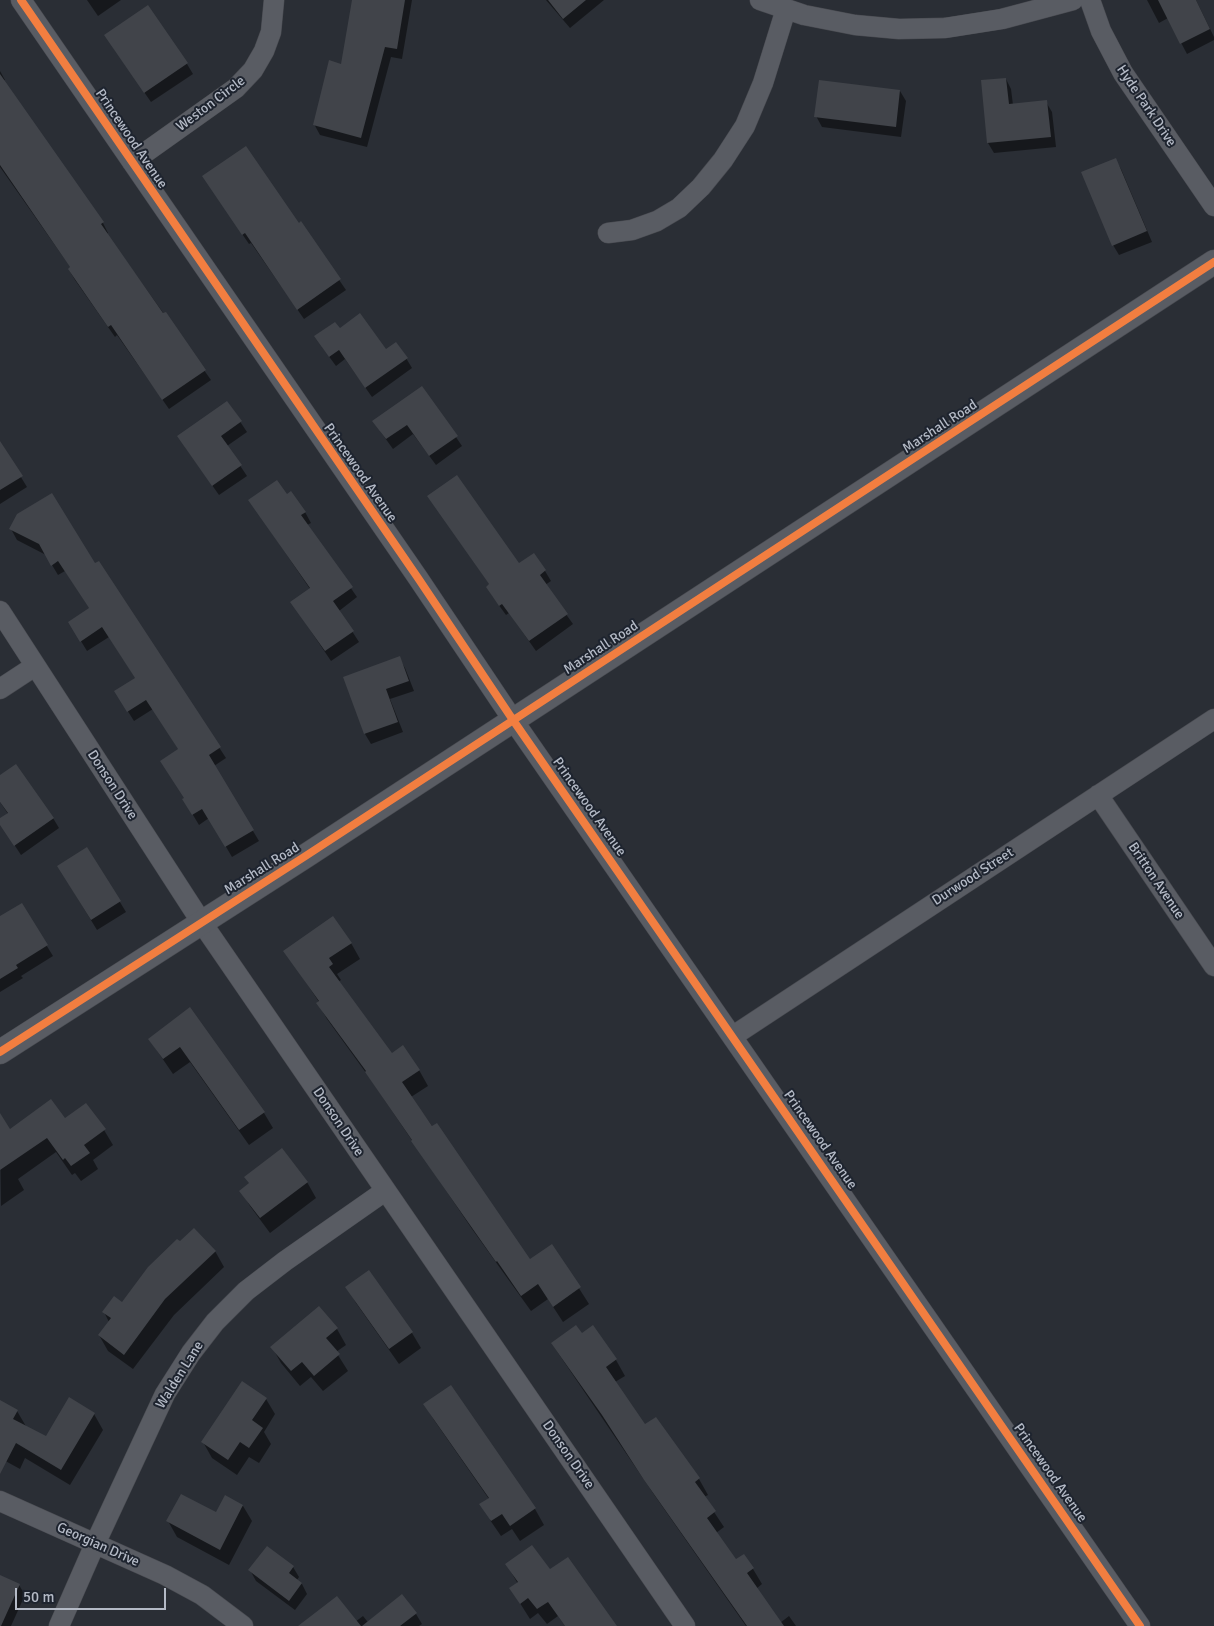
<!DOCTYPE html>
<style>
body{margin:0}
#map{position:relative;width:1214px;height:1626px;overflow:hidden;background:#2a2e35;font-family:Signika,sans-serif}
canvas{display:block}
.scale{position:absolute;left:15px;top:1588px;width:151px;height:22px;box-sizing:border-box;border:2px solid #b4bac6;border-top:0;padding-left:6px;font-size:15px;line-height:18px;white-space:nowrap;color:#b4bac6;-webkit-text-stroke:4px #1e242f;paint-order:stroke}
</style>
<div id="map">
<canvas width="1214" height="1626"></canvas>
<div class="scale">50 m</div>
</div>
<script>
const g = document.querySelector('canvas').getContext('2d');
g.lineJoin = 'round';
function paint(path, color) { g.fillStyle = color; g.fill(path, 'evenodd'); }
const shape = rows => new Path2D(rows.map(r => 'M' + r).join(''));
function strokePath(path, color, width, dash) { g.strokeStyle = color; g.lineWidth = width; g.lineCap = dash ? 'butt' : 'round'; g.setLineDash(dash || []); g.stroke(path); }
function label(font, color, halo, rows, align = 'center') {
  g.font = font + ' Signika,sans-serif'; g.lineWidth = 4; g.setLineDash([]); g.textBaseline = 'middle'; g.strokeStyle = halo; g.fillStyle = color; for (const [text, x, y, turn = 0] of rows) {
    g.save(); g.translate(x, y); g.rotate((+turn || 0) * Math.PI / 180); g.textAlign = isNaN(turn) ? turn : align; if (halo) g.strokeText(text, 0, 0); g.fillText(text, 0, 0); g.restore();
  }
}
paint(shape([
 [87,0,121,0,98,16],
 [353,0,412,0,402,59,391,57,367,147,320,135,314,124,342,65],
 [546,0,604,0,570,28],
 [1147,0,1196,0,1214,37,1214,40,1187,54,1168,18,1159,23],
 [112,46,187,64,193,74,151,102],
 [0,71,5,80,3,81,103,223,108,233,107,234,211,380,169,409,117,335,115,337,75,280,69,270,71,268,0,167],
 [1006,79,1011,89,1013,105,1046,102,1052,112,1056,147,994,153,988,143],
 [900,91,906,101,901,137,822,127,816,116],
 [1115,159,1121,169,1152,242,1119,255,1113,245],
 [210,187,299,224,300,223,346,290,304,319,251,243,249,244],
 [339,329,385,351,406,358,412,368,372,397,345,359,336,366,322,347],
 [422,387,462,446,436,465,413,434,393,449,380,431],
 [227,402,247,432,227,446,247,476,219,495,185,447],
 [0,443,27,487,0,504],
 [286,495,305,512,311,523,307,525,357,597,339,611,359,642,331,661,298,612,310,589,250,501],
 [428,496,519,564,545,571,551,581,545,585,573,624,536,651,509,613,506,615,493,597,487,587,490,585],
 [11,529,95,565,98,563,226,758,214,766,259,841,232,857,209,818,199,825,184,800,186,799,179,750,153,709,134,721,122,702,136,679,109,637,87,651,76,633,90,609,65,571,58,575,46,555,17,540],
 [399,658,405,668,414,691,390,699,403,732,371,744,365,734,345,678],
 [0,777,53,818,59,828,21,855,0,823,0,820,8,814,0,802],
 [87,848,126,912,97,930,64,876],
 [21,904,53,956,21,976,23,978,0,992,0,918],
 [351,943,360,959,337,974,341,980,338,982,391,1055,419,1070,428,1086,411,1097,530,1261,552,1246,589,1304,563,1322,548,1299,531,1311,472,1229,369,1077,327,1019,318,1004,319,1002,285,951],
 [190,1009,264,1113,273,1128,249,1145,190,1062,173,1074,149,1039],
 [64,1120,104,1130,113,1145,93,1160,98,1169,81,1181,75,1173,72,1175,56,1152,18,1179,24,1190,1,1206,0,1133],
 [307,1182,316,1198,270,1233,250,1206,241,1191],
 [215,1251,224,1267,174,1315,133,1369,108,1351,99,1335,109,1322,104,1312,122,1304],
 [347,1287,412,1333,421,1348,399,1364,356,1303],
 [337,1329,346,1345,336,1352,348,1371,323,1391,311,1377,300,1386,281,1363,272,1347],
 [582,1335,616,1360,625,1376,615,1382,645,1425,655,1418,699,1479,708,1495,704,1497,724,1527,716,1533,736,1561,744,1555,753,1569,762,1584,756,1589,780,1623,789,1616,796,1626,746,1626,655,1496,552,1344],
 [450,1387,535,1509,544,1525,520,1541,512,1529,501,1536,490,1520,489,1499,434,1420,425,1405],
 [266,1399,275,1414,264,1432,271,1444,259,1463,249,1457,237,1475,212,1458,203,1442],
 [0,1402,17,1411,27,1428,46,1438,94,1414,103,1430,70,1485,25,1458,20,1469,0,1458],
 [243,1506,252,1521,229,1565,177,1537,168,1521,217,1514],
 [507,1565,550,1571,615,1626,565,1626,558,1616,547,1624,538,1613,530,1619,511,1589,518,1584],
 [293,1567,299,1577,297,1580,302,1584,307,1594,295,1610,256,1581,250,1570],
 [0,1576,19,1585,25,1595,11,1626,0,1626],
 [416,1614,422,1624,419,1626,374,1626],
 [363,1616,371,1626,311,1626,355,1622]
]), '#0007');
paint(shape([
 [352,0,405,0,397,49,385,47,361,138,313,125,329,60,341,64],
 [548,0,586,0,563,19],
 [1158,0,1196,0,1210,29,1180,44],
 [148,5,188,63,144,93,104,35],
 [0,74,104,222,101,224,163,313,166,312,206,370,162,400,111,325,108,327,68,269,70,267,0,165],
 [1006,78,1009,104,1047,100,1051,137,987,143,981,80],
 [819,80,900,90,896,127,814,117],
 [246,146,299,223,301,221,341,279,297,310,245,233,242,235,202,176],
 [1116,158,1147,231,1112,246,1081,172],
 [360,313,386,349,396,342,408,358,365,388,339,350,329,357,314,336,335,322,340,328],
 [422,386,458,436,429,456,407,425,386,439,372,421],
 [227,401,242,421,221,436,242,465,212,486,177,436],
 [0,441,23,476,0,490],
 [457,475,519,563,534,553,546,570,540,575,568,614,529,641,502,604,499,606,486,587,489,584,427,496],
 [277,480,287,494,291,491,306,512,301,515,353,587,333,601,354,631,325,651,290,602,310,588,248,500],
 [52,493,95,563,99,561,221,747,209,755,254,830,225,847,202,809,192,815,182,799,184,798,160,761,178,749,146,700,127,712,114,691,135,678,102,627,80,642,68,622,89,608,58,561,51,566,39,544,9,529,17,514],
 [400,656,409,681,386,689,398,722,364,734,343,677],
 [16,764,54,818,14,846,0,825,0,818,8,813,0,802,0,775],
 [87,847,121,901,91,920,57,866],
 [22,903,48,945,16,965,18,968,0,979,0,916],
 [333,916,352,943,329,958,333,964,329,967,392,1053,403,1045,420,1070,402,1082,432,1126,437,1123,530,1259,552,1244,581,1287,553,1307,538,1284,521,1296,497,1261,496,1262,411,1141,412,1140,365,1072,366,1071,316,1003,319,1001,283,951],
 [190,1007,265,1112,239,1130,180,1047,163,1059,148,1039],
 [51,1099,65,1118,86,1103,106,1129,84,1145,90,1153,71,1166,65,1158,63,1160,47,1138,0,1170,0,1113,10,1129],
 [282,1148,308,1182,260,1218,239,1191,249,1183,244,1177],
 [194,1228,216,1251,165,1299,124,1355,98,1335,111,1318,102,1312,114,1296,122,1302,148,1267,177,1239,180,1241],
 [369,1270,413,1332,389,1349,345,1287],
 [319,1306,338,1328,326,1338,340,1354,314,1376,302,1362,291,1371,270,1347],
 [576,1325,582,1333,593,1325,617,1359,606,1367,645,1424,656,1417,700,1478,695,1482,716,1511,707,1518,736,1559,744,1554,754,1568,747,1573,784,1626,747,1626,644,1480,602,1415,551,1343],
 [242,1381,267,1398,252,1420,263,1428,249,1448,240,1442,228,1460,201,1442],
 [451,1385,536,1508,510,1526,502,1514,491,1521,479,1504,489,1498,423,1404],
 [69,1397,95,1413,61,1470,16,1443,0,1474,0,1400,18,1410,13,1419,46,1436],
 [181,1494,216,1512,225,1495,243,1505,220,1550,166,1521],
 [532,1545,550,1569,568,1557,617,1626,565,1626,548,1602,537,1609,528,1598,520,1604,509,1588,518,1582,505,1564],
 [267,1546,294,1566,289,1573,302,1583,289,1601,248,1570],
 [0,1575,20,1584,1,1626,0,1626],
 [402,1594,417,1613,400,1626,362,1626],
 [337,1596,361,1626,298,1626]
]), '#41444a');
const minor = shape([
 [21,0,418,578,513,720,1140,1626],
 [760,0,804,15,855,25,899,29,945,28,1002,19,1073,0],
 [1090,0,1101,31,1123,73,1214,206],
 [132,162,236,88,253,70,264,51,271,32,274,0],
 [608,233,632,230,657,221,679,208,701,187,723,160,745,126,763,83,786,9],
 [0,611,202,923,685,1626],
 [0,689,35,666],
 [1098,795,1214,966],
 [733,1036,1214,719],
 [0,1501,165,1575,202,1595,243,1626],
 [59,1626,95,1544,165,1394,191,1353,215,1322,246,1291,285,1261,385,1191]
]);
const tertiary = shape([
 [0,1052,304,857,1214,262]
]);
strokePath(minor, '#484a50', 21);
strokePath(tertiary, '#484a50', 25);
strokePath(minor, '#595c63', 20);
strokePath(tertiary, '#595c63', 24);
strokePath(shape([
 [21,0,418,578,513,720,1140,1626],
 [0,1052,304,857,1214,262]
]), '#f27e40', 8);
label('14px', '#b4bac6', '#1e242f', [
 ["Weston Circle",211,104,-37],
 ["Hyde Park Drive",1146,106,56],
 ["Princewood Avenue",131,139,56],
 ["Marshall Road",940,427,-33],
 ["Princewood Avenue",360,473,55],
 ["Marshall Road",601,648,-33],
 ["Donson Drive",112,785,57],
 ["Princewood Avenue",589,807,55],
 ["Marshall Road",262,869,-32],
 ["Durwood Street",973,877,-33],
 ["Britton Avenue",1156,881,56],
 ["Donson Drive",338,1122,56],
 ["Princewood Avenue",820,1140,55],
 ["Walden Lane",180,1375,-58],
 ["Donson Drive",568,1455,55],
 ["Princewood Avenue",1050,1473,55],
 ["Georgian Drive",98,1545,24]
]);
</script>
